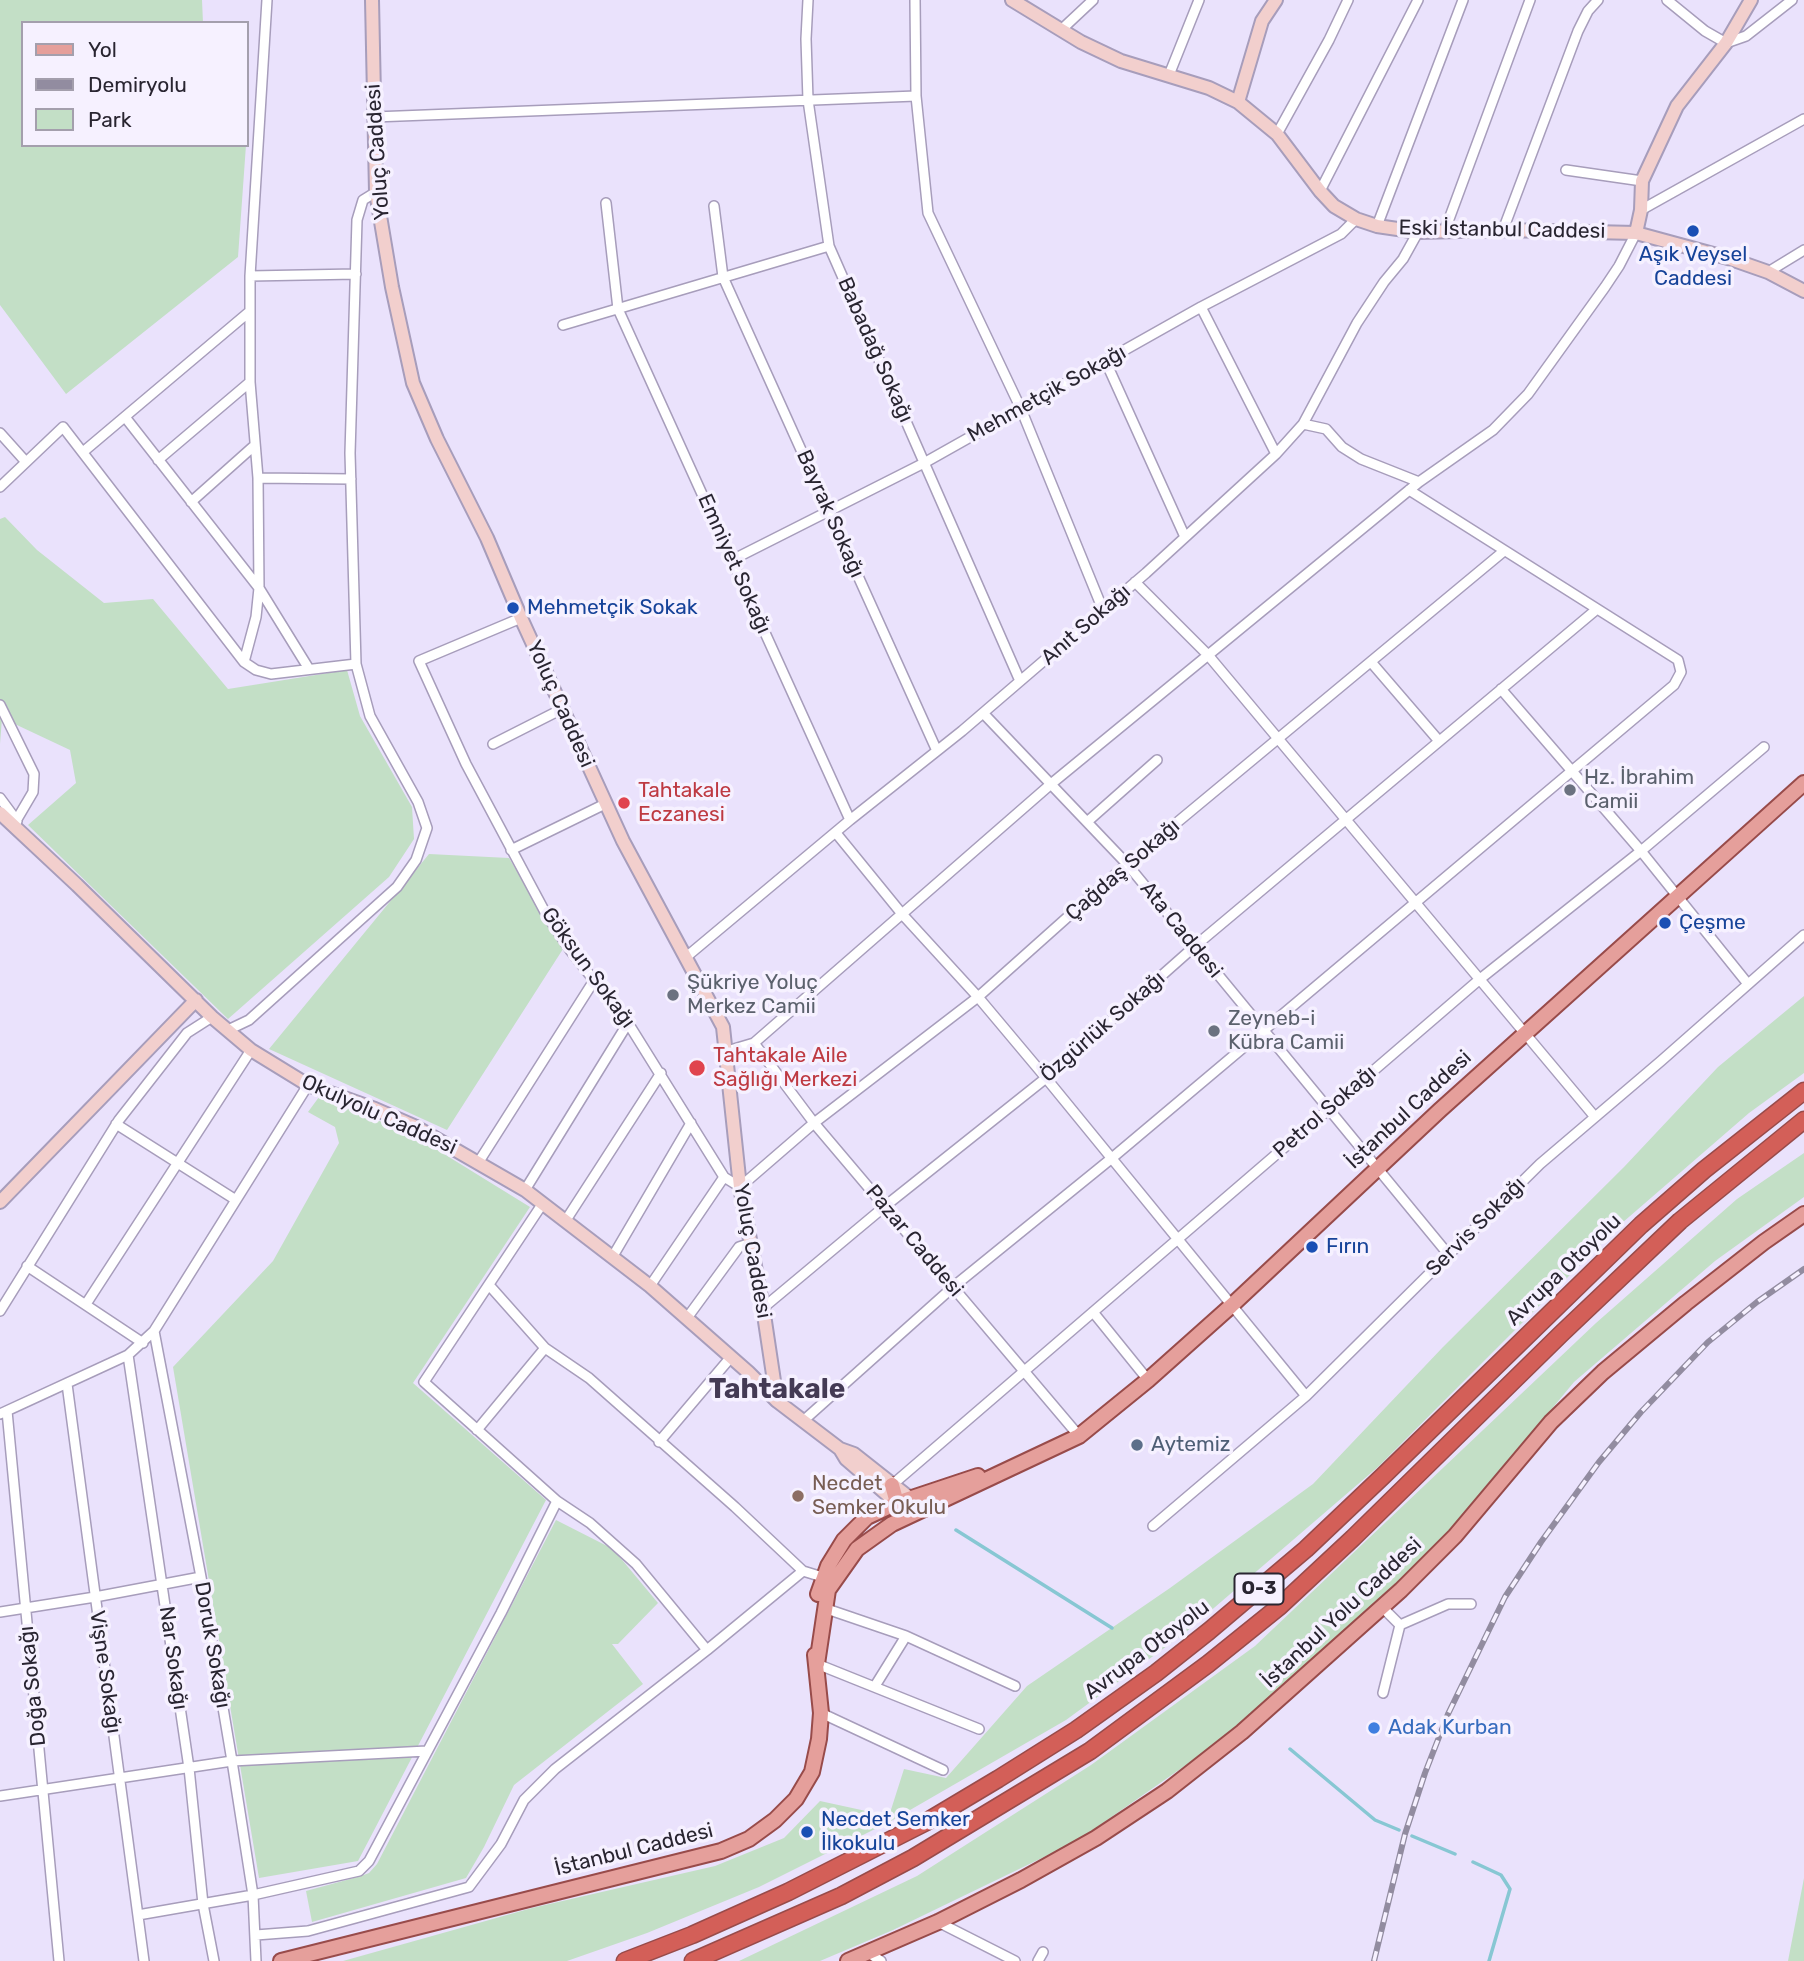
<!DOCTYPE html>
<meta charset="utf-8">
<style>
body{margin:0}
#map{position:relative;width:1804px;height:1961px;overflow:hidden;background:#eae2fc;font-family:Rubik,sans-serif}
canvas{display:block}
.legend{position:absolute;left:21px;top:21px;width:228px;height:126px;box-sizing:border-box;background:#f6f1ff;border:2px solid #a49fad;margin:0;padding:9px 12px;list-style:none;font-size:21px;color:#292531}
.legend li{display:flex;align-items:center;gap:14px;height:35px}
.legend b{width:35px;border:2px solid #a49fad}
</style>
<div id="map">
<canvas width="1804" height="1961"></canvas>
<ul class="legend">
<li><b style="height:9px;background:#e59f9b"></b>Yol</li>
<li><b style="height:9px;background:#928ca0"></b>Demiryolu</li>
<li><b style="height:19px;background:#c3dfc6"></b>Park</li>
</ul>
</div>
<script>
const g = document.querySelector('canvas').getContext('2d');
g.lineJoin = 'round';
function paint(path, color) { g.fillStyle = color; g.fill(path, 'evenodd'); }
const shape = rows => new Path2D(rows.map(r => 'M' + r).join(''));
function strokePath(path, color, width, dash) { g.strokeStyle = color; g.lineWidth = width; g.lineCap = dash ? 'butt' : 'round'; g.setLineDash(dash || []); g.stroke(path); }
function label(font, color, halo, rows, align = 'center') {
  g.font = font + ' Rubik,sans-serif'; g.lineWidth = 7; g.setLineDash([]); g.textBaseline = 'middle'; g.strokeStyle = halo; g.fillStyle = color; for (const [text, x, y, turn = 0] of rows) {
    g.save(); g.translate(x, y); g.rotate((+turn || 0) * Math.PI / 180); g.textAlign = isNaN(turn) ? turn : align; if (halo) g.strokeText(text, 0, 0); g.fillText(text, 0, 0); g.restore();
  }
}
paint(shape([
 [0,0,202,0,203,23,23,23,23,145,246,145,238,257,66,394,0,305],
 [5,517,37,550,104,603,153,599,228,689,347,670,360,716,412,807,414,839,389,877,228,1019,28,825,76,783,70,750,2,718,0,744,0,519],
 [429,854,509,858,563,949,447,1130,269,1049],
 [1804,996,1804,1073,1749,1113,1622,1223,1379,1466,1186,1632,1066,1720,891,1821,759,1887,647,1933,567,1961,343,1961,532,1908,715,1866,784,1838,820,1801,889,1816,904,1769,946,1778,1027,1686,1170,1588,1313,1484,1443,1347,1624,1167,1718,1067],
 [319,1097,410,1133,530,1207,413,1383,546,1500,358,1861,259,1878,173,1367,273,1261,339,1143,335,1127,308,1112],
 [1804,1153,1804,1197,1715,1261,1574,1382,1454,1527,1365,1614,1219,1742,1077,1841,893,1930,820,1961,739,1961,917,1876,1091,1765,1255,1646,1596,1323,1737,1199],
 [556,1520,613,1549,658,1603,618,1644,612,1644,643,1684,514,1785,484,1847,466,1878,312,1922,306,1891,361,1876,369,1873,377,1864],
 [1804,1878,1804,1961,1788,1961]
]), '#c3dfc6');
strokePath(shape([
 [956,1530,1112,1628],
 [1290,1749,1375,1820,1399,1830],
 [1412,1836,1455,1854],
 [1473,1862,1501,1875,1510,1889,1489,1961]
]), '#87c7d3', 3.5);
const street = shape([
 [808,0,806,39,808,100,829,246,1020,681],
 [915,0,916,96,928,213,1021,409,1103,610],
 [1667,0,1705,31,1726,43,1746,36,1792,0],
 [1061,30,1093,0],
 [1169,75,1199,0],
 [374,117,916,96],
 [1277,134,1329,40,1348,0],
 [1566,170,1642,181],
 [1320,191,1418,0],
 [606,203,618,309,850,820],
 [714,206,723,277,937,751],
 [1641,210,1804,119],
 [1377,226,1463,0],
 [1445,230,1530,0],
 [1503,230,1578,31,1588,11,1598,0],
 [1768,272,1804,250],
 [250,276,267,0],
 [1201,307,1276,454],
 [563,325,829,246],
 [1105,360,1185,537],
 [125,417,259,588,309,669],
 [1303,424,1326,429,1342,447,1361,459,1419,482],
 [0,433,26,462],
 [83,452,249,312],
 [158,460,250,382],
 [258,478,351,479],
 [0,487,63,427,244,662,256,670,271,674,356,664],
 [191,502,255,445],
 [732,560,924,463,1201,307,1341,234,1356,219],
 [1135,582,1208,655,1595,1117],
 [521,618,419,661,466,764,545,912,570,950,628,1023,724,1177,740,1187,814,1123,978,997,1127,864,1504,551],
 [244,662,256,617,259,588,258,478,250,382,250,276,356,274],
 [1371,662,1439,741],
 [1501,689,1641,851,1748,984],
 [0,705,34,774,33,792,13,826],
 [983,713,1127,864,1448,1254],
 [493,744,562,709],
 [0,798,17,821],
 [1087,822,1157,760],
 [836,833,902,914,978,997,1046,1078,1306,1396],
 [511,850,605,804],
 [685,958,850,820,962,731,1146,573,1276,454,1303,424,1357,323,1384,282,1403,259,1418,232],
 [228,1030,249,1020,397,887,416,860,427,828,418,802,370,716,356,664,350,453,357,220,363,200,376,192],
 [754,1043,814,1123,1079,1436],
 [727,1051,754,1043,1051,784,1419,482,1493,430,1528,394,1605,287,1619,266,1636,233],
 [116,1124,236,1200],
 [478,1163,595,979],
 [525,1190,628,1023],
 [543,1203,424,1382,557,1501,590,1523,636,1564,707,1650],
 [566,1220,661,1073],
 [613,1256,691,1123],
 [27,1266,143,1343],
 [489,1285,545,1348,589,1378,735,1507,803,1571,829,1579],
 [650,1286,724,1177],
 [86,1304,251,1050],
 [763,1308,884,1207,1046,1078,1195,946,1597,609],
 [0,1311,119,1120,187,1033,212,1017],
 [1093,1312,1148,1380],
 [687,1318,739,1247,751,1243],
 [154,1331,201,1577,232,1761,253,1895,256,1961],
 [128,1355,189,1768,203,1904,214,1961],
 [67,1384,144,1961],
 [7,1411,59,1961],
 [0,1414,128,1355,154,1331,308,1085],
 [803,1421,953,1287,1112,1158,1674,685,1681,672,1678,660,1409,490],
 [477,1430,545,1348],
 [659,1442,731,1357],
 [892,1485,1480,979,1641,851,1764,747],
 [1153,1526,1306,1396,1540,1164,1661,1061,1804,935],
 [1382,1607,1400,1625],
 [824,1608,906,1636,1015,1686],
 [0,1612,95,1597,201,1577],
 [1400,1625,1448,1604,1471,1604],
 [817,1664,979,1729],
 [875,1686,906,1636],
 [1383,1693,1400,1625],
 [821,1713,943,1770],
 [0,1796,232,1761,427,1751],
 [138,1915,253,1895,359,1871,369,1861,501,1613,557,1501],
 [938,1922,1015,1961],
 [256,1935,308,1931,469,1887,501,1844,524,1800,555,1769,707,1650,803,1571],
 [867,1952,881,1961],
 [1038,1961,1043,1952]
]);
const secondary = shape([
 [372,0,376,192,392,287,413,383,437,439,487,538,521,618,623,841,723,1027,740,1187,763,1308,777,1401],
 [1012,0,1081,42,1121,61,1209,88,1238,102,1277,134,1320,191,1334,206,1356,219,1377,226,1418,232,1503,230,1636,233,1728,258,1768,272,1804,291],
 [1238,102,1262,21,1276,0],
 [1636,233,1641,210,1642,181,1677,106,1726,43,1751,0],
 [0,813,77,885,212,1017,251,1050,308,1085,375,1109,414,1126,525,1190,650,1286,748,1372,777,1401,840,1449,854,1454,911,1499],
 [0,1202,196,1000],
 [840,1449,846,1459,897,1503]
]);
const primary = shape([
 [892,1485,897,1503,896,1510],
 [818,1594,828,1566,844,1540,867,1517,897,1503,978,1476],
 [817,1664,828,1590,857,1549,892,1524,1079,1436,1148,1380,1231,1306,1440,1110,1804,783],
 [281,1961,721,1851,749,1839,775,1820,796,1799,812,1772,819,1739,821,1713,815,1655],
 [848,1961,938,1922,1021,1880,1096,1838,1167,1791,1242,1732,1401,1590,1455,1536,1551,1422,1603,1372,1686,1303,1764,1242,1804,1214]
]);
const highway = shape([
 [625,1961,692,1935,788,1892,926,1822,998,1779,1076,1730,1156,1673,1209,1631,1306,1549,1383,1476,1641,1225,1704,1170,1804,1091],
 [693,1961,841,1896,913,1858,1090,1751,1208,1664,1280,1606,1353,1538,1561,1334,1680,1221,1804,1120]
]);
strokePath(street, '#a79dbb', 12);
strokePath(secondary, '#a79dbb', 16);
strokePath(primary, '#984b4a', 18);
strokePath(highway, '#984b4a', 19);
strokePath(street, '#fff', 9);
strokePath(secondary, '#f2cfcd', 12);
strokePath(primary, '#e59f9b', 14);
strokePath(highway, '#d35f58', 16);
const rail = shape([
 [1374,1961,1405,1834,1425,1773,1448,1714,1505,1597,1541,1542,1599,1462,1641,1412,1708,1342,1757,1302,1804,1269]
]);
strokePath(rail, '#928ca0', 6);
strokePath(rail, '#f6f1ff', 3.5, [10]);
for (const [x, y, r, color] of [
 [1693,231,7,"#1a4fb4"],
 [513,608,7,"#1a4fb4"],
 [1570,790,7,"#6b7280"],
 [624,803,7,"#e0444e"],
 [1665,923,7,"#1a4fb4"],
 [673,995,7,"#6b7280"],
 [1214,1031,7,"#6b7280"],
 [697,1068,9,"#e0444e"],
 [1312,1247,7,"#1a4fb4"],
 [1137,1445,7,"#5c6f8a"],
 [798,1496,7,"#8d6e63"],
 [1374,1728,7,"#3f7fe0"],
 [807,1832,7,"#1a4fb4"]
]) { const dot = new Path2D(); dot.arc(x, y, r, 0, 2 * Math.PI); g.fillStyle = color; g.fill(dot); strokePath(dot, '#f6f1ff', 2.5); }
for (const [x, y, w] of [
 [1259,1589,49]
]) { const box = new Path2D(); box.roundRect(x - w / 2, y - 15.5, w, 31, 5); g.fillStyle = '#f6f1ff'; g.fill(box); strokePath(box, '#292531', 2); }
label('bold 19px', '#292531', null, [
 ["O-3",1259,1589]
]);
label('21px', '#292531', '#f6f1ff', [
 ["Yoluç Caddesi",378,152,-94],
 ["Eski İstanbul Caddesi",1502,230,1],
 ["Babadağ Sokağı",875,350,66],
 ["Mehmetçik Sokağı",1047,394,-29],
 ["Bayrak Sokağı",830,514,66],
 ["Emniyet Sokağı",734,564,66],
 ["Anıt Sokağı",1086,625,-41],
 ["Yoluç Caddesi",560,704,66],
 ["Çağdaş Sokağı",1123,870,-41],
 ["Ata Caddesi",1181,930,51],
 ["Göksun Sokağı",588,968,54],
 ["Özgürlük Sokağı",1103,1027,-41],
 ["İstanbul Caddesi",1409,1110,-43],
 ["Petrol Sokağı",1325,1112,-41],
 ["Okulyolu Caddesi",379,1115,24],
 ["Servis Sokağı",1476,1227,-45],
 ["Pazar Caddesi",914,1241,50],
 ["Yoluç Caddesi",752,1251,80],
 ["Avrupa Otoyolu",1564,1270,-44],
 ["İstanbul Yolu Caddesi",1342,1613,-43],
 ["Doruk Sokağı",212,1645,80],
 ["Avrupa Otoyolu",1147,1650,-37],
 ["Nar Sokağı",173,1658,82],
 ["Vişne Sokağı",105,1672,82],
 ["Doğa Sokağı",33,1686,-96],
 ["İstanbul Caddesi",634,1850,-14]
]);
label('21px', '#164399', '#f6f1ff', [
 ["Aşık Veysel",1693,255,"center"],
 ["Caddesi",1693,279,"center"],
 ["Mehmetçik Sokak",527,608],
 ["Çeşme",1679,923],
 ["Fırın",1326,1247],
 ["Necdet Semker",821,1820],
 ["İlkokulu",821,1844]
], 'left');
label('21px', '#5b616d', '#f6f1ff', [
 ["Hz. İbrahim",1584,778],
 ["Camii",1584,802],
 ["Şükriye Yoluç",687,983],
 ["Merkez Camii",687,1007],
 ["Zeyneb-i",1228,1019],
 ["Kübra Camii",1228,1043]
], 'left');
label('21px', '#be3a42', '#f6f1ff', [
 ["Tahtakale",638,791],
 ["Eczanesi",638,815],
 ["Tahtakale Aile",713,1056],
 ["Sağlığı Merkezi",713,1080]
], 'left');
label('21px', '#4e5e75', '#f6f1ff', [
 ["Aytemiz",1151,1445]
], 'left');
label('21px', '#785e54', '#f6f1ff', [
 ["Necdet",812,1484],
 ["Semker Okulu",812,1508]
], 'left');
label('21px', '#366cbe', '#f6f1ff', [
 ["Adak Kurban",1388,1728]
], 'left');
label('bold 28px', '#443a54', '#f6f1ff', [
 ["Tahtakale",777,1390]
]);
</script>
